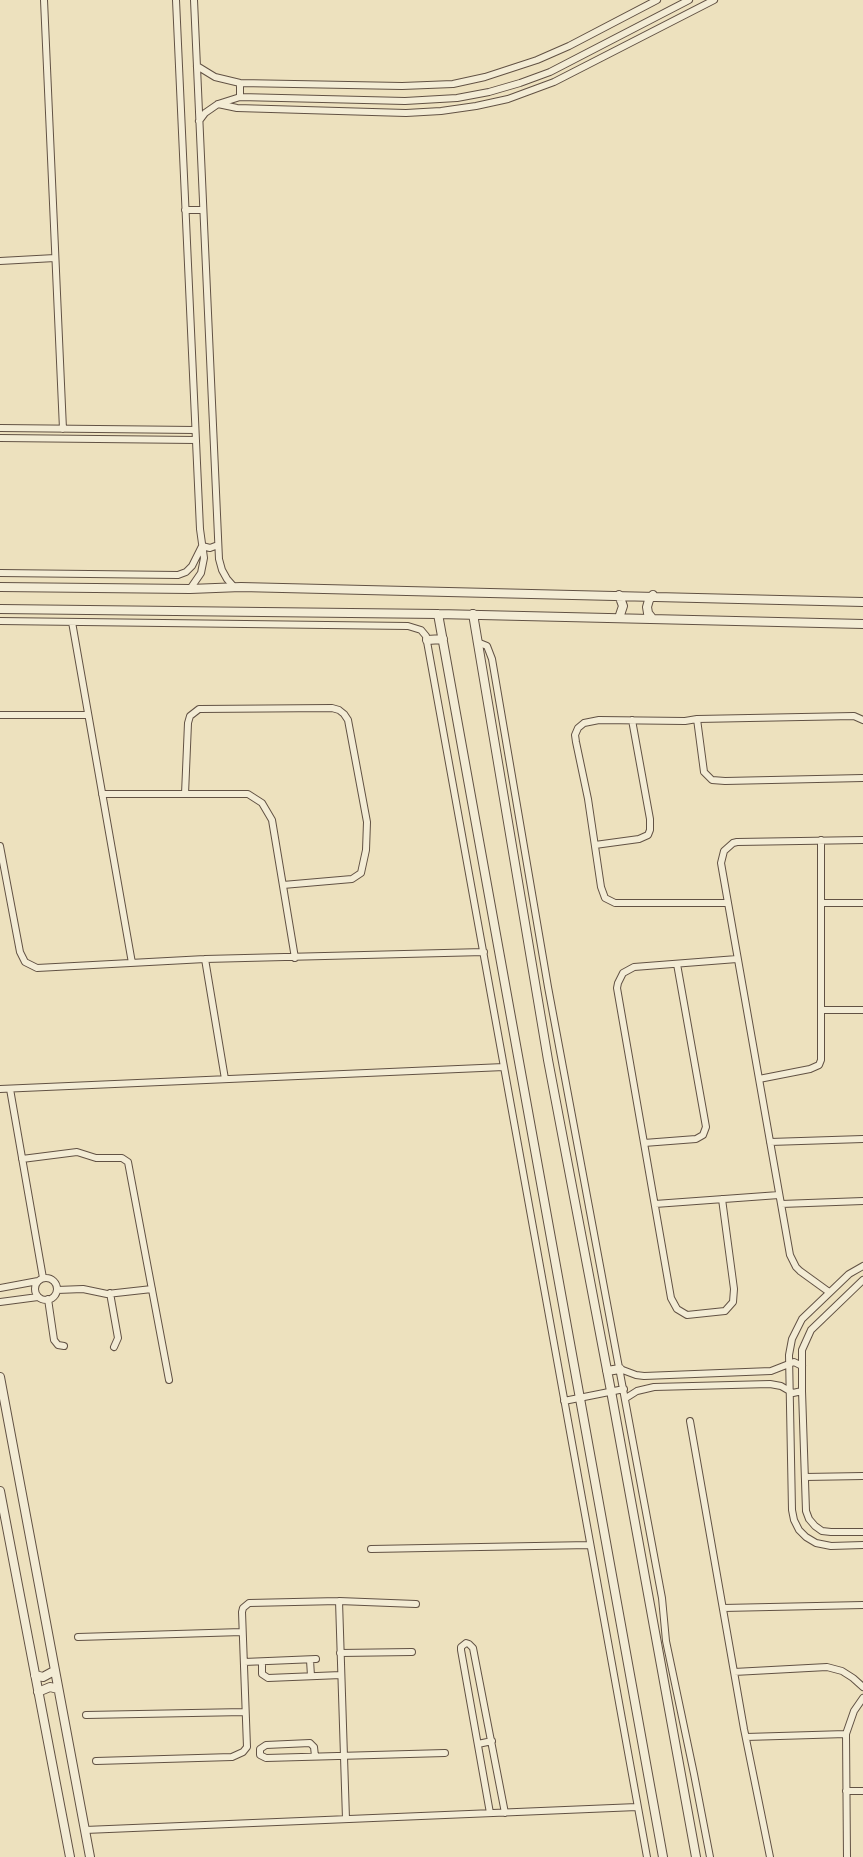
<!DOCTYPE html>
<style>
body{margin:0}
canvas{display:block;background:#ede1be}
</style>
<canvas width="863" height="1857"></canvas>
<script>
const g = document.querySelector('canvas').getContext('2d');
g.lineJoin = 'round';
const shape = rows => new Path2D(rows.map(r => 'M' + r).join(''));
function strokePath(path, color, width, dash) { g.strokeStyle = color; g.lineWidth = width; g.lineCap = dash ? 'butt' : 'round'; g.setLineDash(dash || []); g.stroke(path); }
const minor = shape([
 [44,0,63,429],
 [176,0,200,529,204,558,201,573,190,589],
 [194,0,219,559,222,570,227,579,234,587],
 [197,66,215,77,240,83,402,86,453,84,485,77,537,60,569,46,657,0],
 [240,83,240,97],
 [218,104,237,108,406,113,441,111,476,106,508,99,554,82,714,0],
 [199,121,205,113,218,104,240,97,405,101,457,98,489,92,520,83,550,72,689,0],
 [185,210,203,210],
 [0,261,55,258],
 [0,428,195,430],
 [0,438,196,440],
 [0,573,178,575,186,572,192,566,202,546,210,548,218,545],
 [0,621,408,626,421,630,426,636,647,1857],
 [72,622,132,963],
 [477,642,487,646,492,659,548,987,662,1598,666,1641,694,1774,710,1857],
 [0,715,88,715],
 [697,719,704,772,712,780,725,781,863,778],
 [102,794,248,794,262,803,272,820,295,958],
 [185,794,188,723,190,716,199,709,332,708,339,710,344,714,348,720,367,822,366,850,361,873,352,879,283,885],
 [595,845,639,839,648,835,650,830,650,819,632,720],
 [0,846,20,952,25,962,37,968,205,959,484,952],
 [727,903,615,903,605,898,601,887,588,799,576,742,575,735,578,728,584,723,599,720,685,721,697,719,854,716,863,720],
 [821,903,863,903],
 [205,959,225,1079],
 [822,1010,863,1010],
 [759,1079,810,1069,819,1065,821,1060,821,840],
 [0,1089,504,1067],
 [10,1089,43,1278],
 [770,1142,863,1139],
 [644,1143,696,1139,703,1135,706,1127,677,964],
 [22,1159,77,1152,96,1158,122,1158,128,1162,169,1380],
 [722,1199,734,1289,733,1302,725,1311,687,1315,677,1309,671,1298,617,988,618,983,623,973,634,967,737,959],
 [655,1204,779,1195],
 [781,1204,863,1201],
 [863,1266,849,1274,802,1319,792,1339,789,1355,792,1510,794,1520,799,1530,806,1537,816,1543,831,1546,863,1545],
 '35 1289a11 11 0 1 1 22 0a11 11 0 1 1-22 0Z',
 [863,1280,811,1330,802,1350,802,1391,806,1511,809,1519,815,1526,822,1531,831,1532,863,1532],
 [0,1288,38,1281],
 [57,1290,83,1289,107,1294,152,1289],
 [829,1292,800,1271,796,1267,790,1255,721,863,724,851,733,843,737,842,863,840],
 [110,1293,118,1338,114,1347],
 [48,1299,54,1340,58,1345,64,1346],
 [0,1302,38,1297],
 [620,1369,636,1375,644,1376,771,1371,794,1362,802,1366],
 [626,1398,637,1391,654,1387,770,1384,781,1386,793,1393,802,1391],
 [564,1401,624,1389],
 [690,1421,744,1729,770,1857],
 [805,1477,863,1476],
 [371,1549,590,1545],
 [339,1601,346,1819],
 [723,1608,863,1605],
 [78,1637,242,1632],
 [340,1653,412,1652],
 [310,1660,311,1676],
 [244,1662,316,1659],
 [262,1662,262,1674,268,1678,341,1675],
 [734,1672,827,1667,842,1671,853,1678,863,1687],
 [86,1715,245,1712],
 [746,1737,846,1734],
 [478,1744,492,1741],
 [315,1756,314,1747,310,1743,266,1745,260,1749,260,1755,266,1758,445,1753],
 [96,1761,232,1757,243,1752,247,1747,242,1612,243,1608,249,1603,339,1601,416,1604],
 [846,1791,863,1791],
 [490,1813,461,1650,461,1647,466,1643,469,1644,473,1648,505,1813],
 [85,1830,637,1807],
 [847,1857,846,1734,854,1711,863,1698]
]);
const tertiary = shape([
 [0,587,190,589,241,587,863,602],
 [619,595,623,606,619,618],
 [0,609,438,614,863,624],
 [438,614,663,1857],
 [473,614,548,1060,611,1391,696,1857],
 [652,618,648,613,647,607,649,600,653,595],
 [427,640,443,639],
 [607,1371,620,1369],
 [0,1377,90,1857],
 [0,1491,70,1857],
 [35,1675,43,1677,54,1671],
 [38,1692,50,1687,58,1689]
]);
strokePath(minor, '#625244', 8);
strokePath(tertiary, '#625244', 10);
strokePath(minor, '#f3ecd5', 6);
strokePath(tertiary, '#f3ecd5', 8);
</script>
